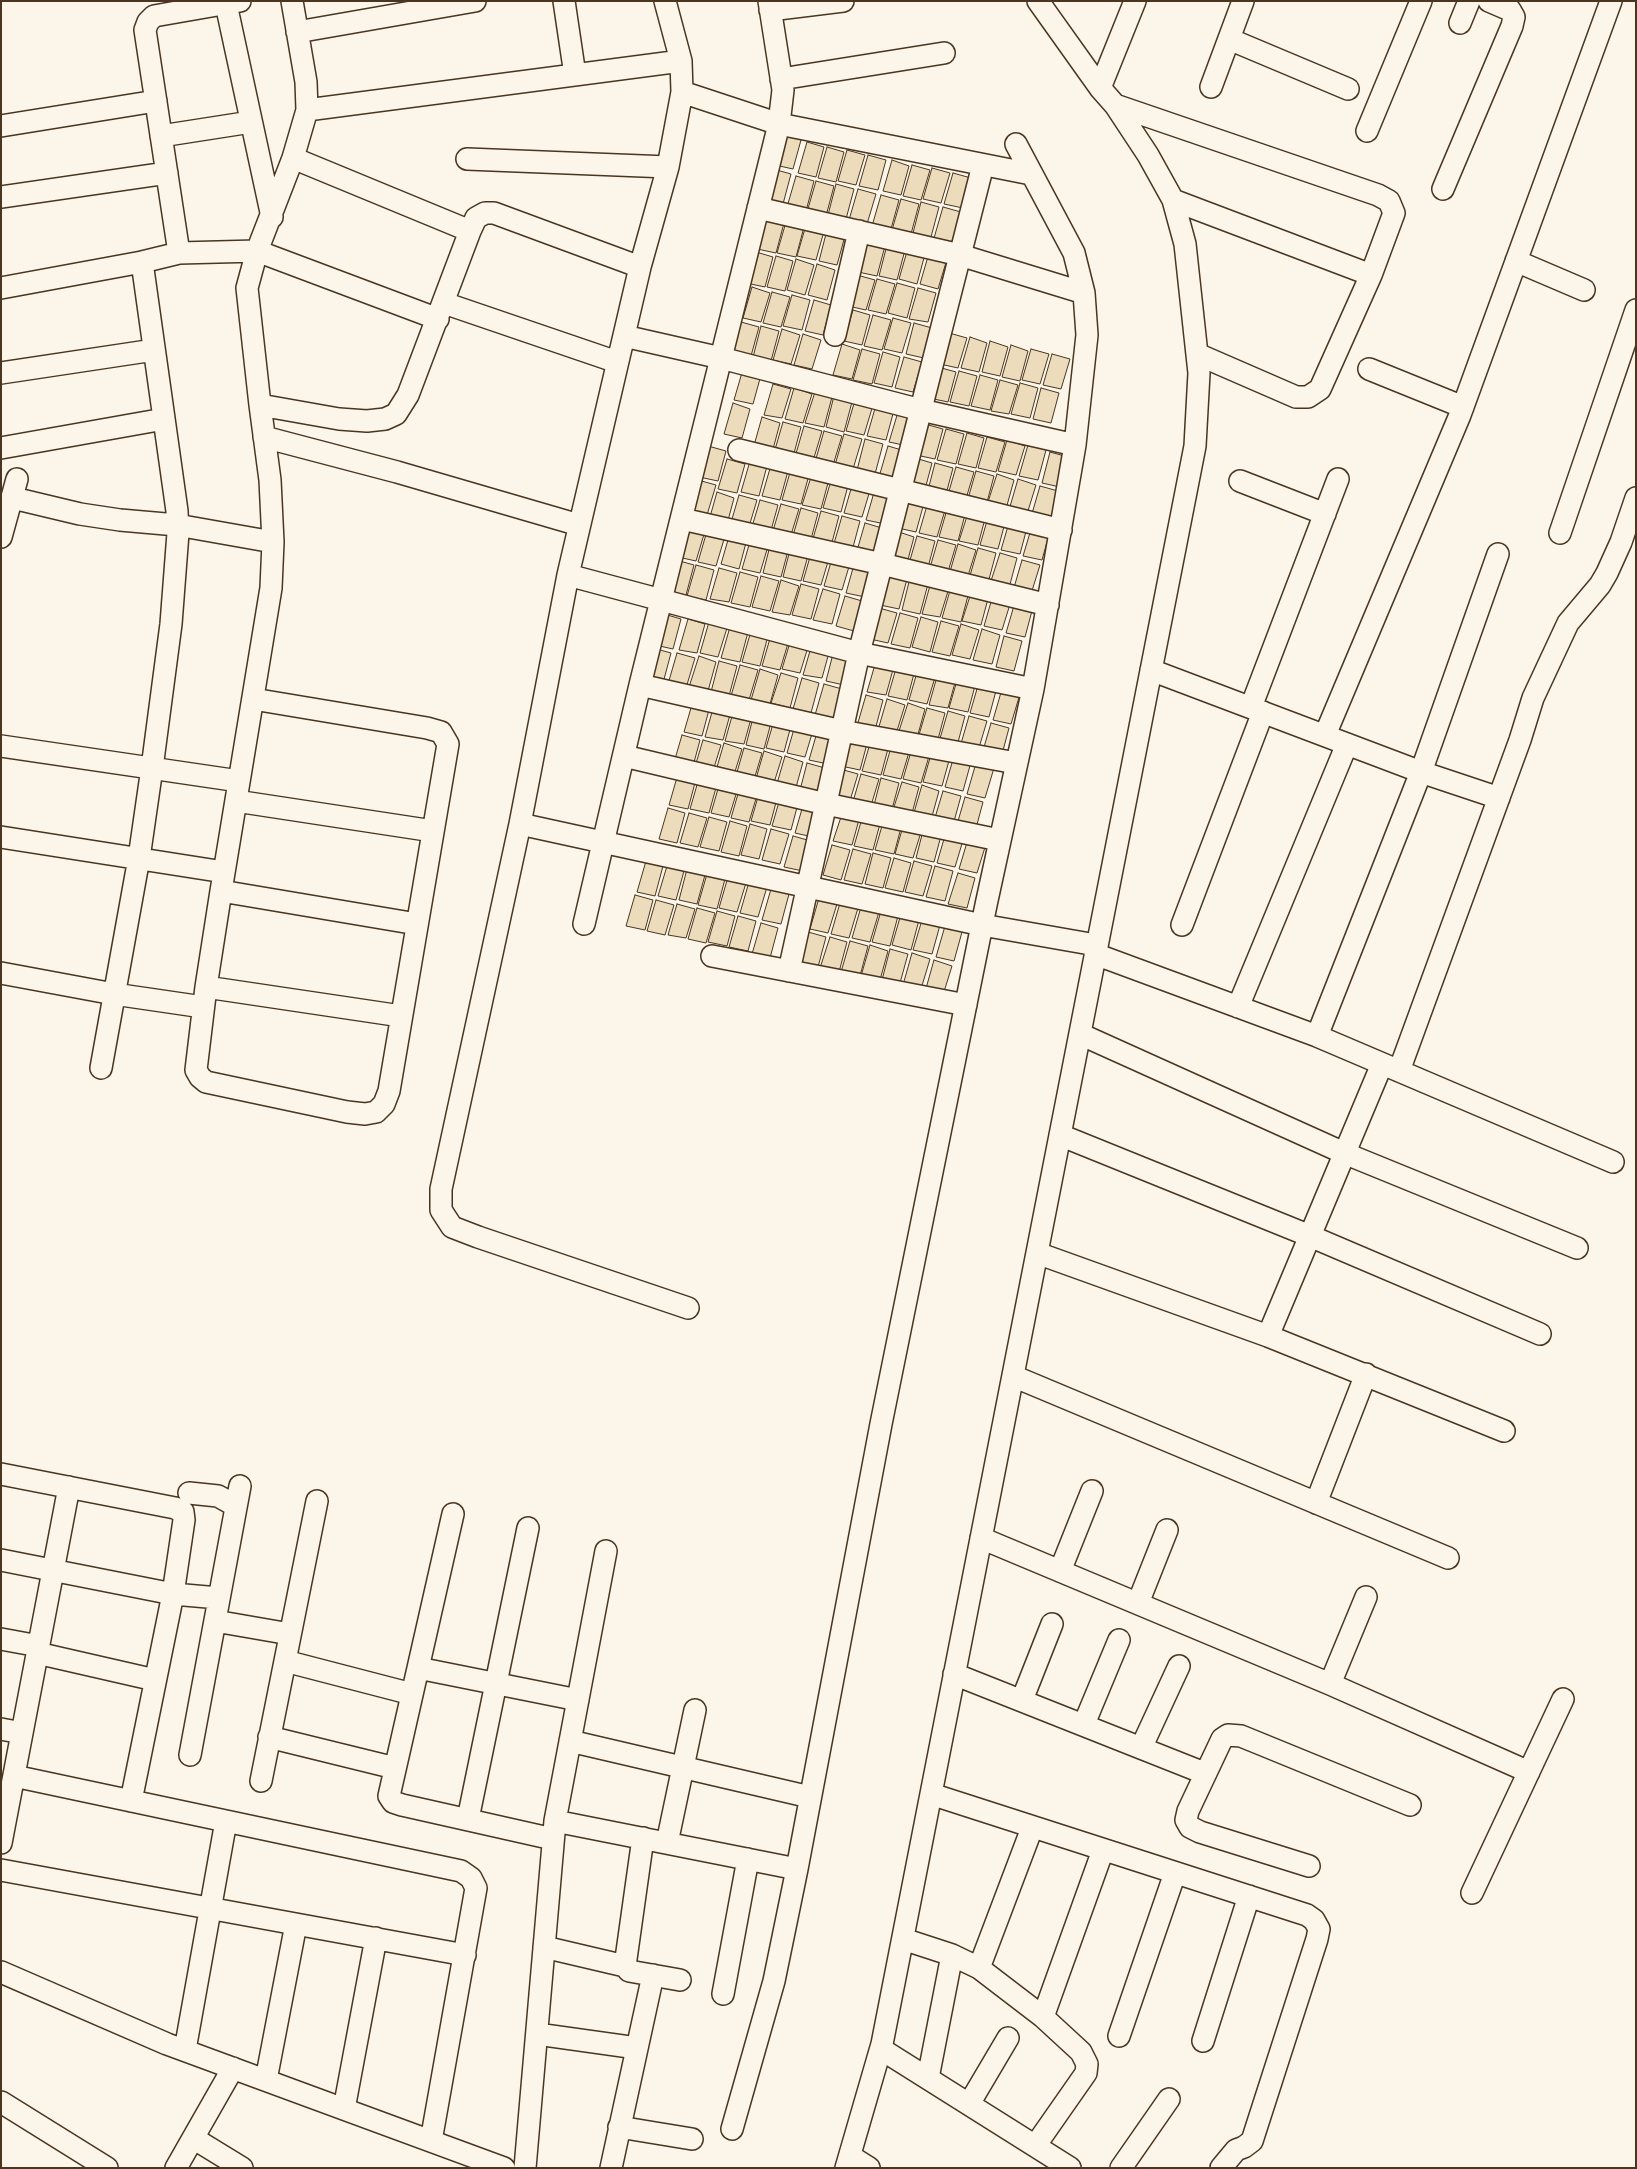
<!DOCTYPE html>
<style>
body{margin:0}
#map{position:relative;width:1637px;height:2169px;overflow:hidden;background:#fbf6e9;font-family:"Noto Serif",serif}
canvas{display:block}
.frame{position:absolute;inset:0;border:2px solid #4a3520;pointer-events:none}
</style>
<div id="map">
<canvas width="1637" height="2169"></canvas>
<div class="frame"></div>
</div>
<script>
const g = document.querySelector('canvas').getContext('2d');
g.lineJoin = 'round';
function paint(path, color) { g.fillStyle = color; g.fill(path, 'evenodd'); }
const shape = rows => new Path2D(rows.map(r => 'M' + r).join(''));
function strokePath(path, color, width, dash) { g.strokeStyle = color; g.lineWidth = width; g.lineCap = dash ? 'butt' : 'round'; g.setLineDash(dash || []); g.stroke(path); }
const building = shape([
 [784,134,801,140,793,169,775,165,784,134],
 [807,142,824,147,816,177,798,173,807,142],
 [827,147,844,152,836,182,818,178,827,147],
 [847,150,865,155,856,185,838,181,847,150],
 [868,155,886,160,878,190,859,186,868,155],
 [892,160,909,166,901,195,883,191,892,160],
 [912,165,930,170,921,200,903,196,912,165],
 [932,168,950,173,941,203,923,199,932,168],
 [773,169,791,174,783,204,764,199,773,169],
 [953,173,971,178,963,208,944,204,953,173],
 [796,176,814,181,806,211,787,207,796,176],
 [816,181,834,186,826,216,807,212,816,181],
 [836,184,854,189,846,219,828,215,836,184],
 [858,189,876,194,867,224,849,220,858,189],
 [881,195,899,200,891,229,872,226,881,195],
 [901,199,919,204,911,234,892,230,901,199],
 [921,202,939,207,931,237,913,233,921,202],
 [943,207,961,212,952,242,934,238,943,207],
 [766,218,784,223,776,253,757,249,766,218],
 [786,222,804,227,796,257,777,253,786,222],
 [806,225,824,231,816,260,797,256,806,225],
 [827,230,845,236,837,265,819,261,827,230],
 [868,241,885,246,877,276,858,272,868,241],
 [887,245,905,250,897,280,879,276,887,245],
 [908,248,925,254,917,284,899,279,908,248],
 [756,252,773,257,765,287,746,283,756,252],
 [929,253,947,259,938,289,920,284,929,253],
 [776,256,793,261,785,291,767,287,776,256],
 [796,259,814,265,805,295,787,290,796,259],
 [817,264,835,270,827,300,808,295,817,264],
 [857,275,875,280,866,310,848,306,857,275],
 [877,279,895,284,886,314,868,310,877,279],
 [897,283,915,288,907,318,888,313,897,283],
 [752,287,770,293,761,322,743,318,752,287],
 [918,288,936,293,928,322,909,319,918,288],
 [772,292,790,297,781,327,763,323,772,292],
 [792,295,810,300,802,330,783,326,792,295],
 [814,300,831,305,823,335,805,331,814,300],
 [853,310,870,315,862,345,844,341,853,310],
 [873,315,891,320,882,350,864,346,873,315],
 [893,318,911,323,902,353,884,349,893,318],
 [741,322,759,327,751,356,733,352,741,322],
 [914,323,932,328,924,358,906,354,914,323],
 [761,326,779,331,771,361,753,357,761,326],
 [782,329,800,335,791,364,773,360,782,329],
 [949,333,967,338,958,368,940,364,949,333],
 [803,334,821,340,812,369,794,365,803,334],
 [970,337,987,343,979,372,961,368,970,337],
 [990,341,1008,347,1000,376,982,372,990,341],
 [842,344,860,350,852,379,833,375,842,344],
 [1011,345,1028,351,1020,381,1002,377,1011,345],
 [862,349,880,354,872,384,853,380,862,349],
 [1031,349,1049,354,1040,384,1022,380,1031,349],
 [883,352,900,357,892,387,874,383,883,352],
 [1052,354,1070,359,1061,389,1043,385,1052,354],
 [904,357,922,362,913,392,895,388,904,357],
 [938,367,956,372,948,402,929,398,938,367],
 [743,369,761,375,753,404,734,400,743,369],
 [959,371,977,376,969,406,950,402,959,371],
 [980,375,998,380,990,410,971,406,980,375],
 [1000,380,1018,385,1009,414,991,411,1000,380],
 [1020,383,1038,388,1030,418,1011,414,1020,383],
 [773,384,791,389,782,418,764,415,773,384],
 [794,388,812,394,803,423,785,419,794,388],
 [1041,388,1059,393,1051,423,1033,419,1041,388],
 [815,392,832,397,824,427,805,423,815,392],
 [834,396,852,402,844,432,826,427,834,396],
 [855,400,873,405,864,435,846,431,855,400],
 [733,403,750,409,742,438,724,434,733,403],
 [876,405,894,410,886,440,867,436,876,405],
 [898,412,916,417,908,446,889,442,898,412],
 [762,417,780,423,772,453,753,449,762,417],
 [783,422,801,427,793,457,774,453,783,422],
 [925,424,943,429,935,459,916,455,925,424],
 [804,426,822,431,813,461,795,457,804,426],
 [946,429,964,434,956,464,937,460,946,429],
 [824,431,842,436,833,465,815,462,824,431],
 [967,433,984,438,976,468,958,464,967,433],
 [844,434,862,439,853,469,835,465,844,434],
 [987,437,1005,442,996,472,978,468,987,437],
 [865,439,883,444,875,474,857,470,865,439],
 [1007,440,1025,446,1016,475,998,471,1007,440],
 [1028,445,1046,450,1038,480,1019,476,1028,445],
 [708,446,726,451,718,481,699,477,708,446],
 [888,446,905,451,897,481,879,477,888,446],
 [1050,452,1068,457,1060,487,1042,483,1050,452],
 [915,458,932,463,924,493,905,489,915,458],
 [727,459,745,464,737,493,718,489,727,459],
 [750,461,767,466,759,496,741,492,750,461],
 [935,463,953,468,945,498,927,494,935,463],
 [771,465,788,471,780,500,762,496,771,465],
 [956,467,974,472,965,502,947,498,956,467],
 [791,469,809,475,801,504,782,500,791,469],
 [976,471,994,476,986,506,967,502,976,471],
 [812,474,829,479,821,509,802,505,812,474],
 [997,474,1014,480,1006,509,987,505,997,474],
 [832,477,849,482,841,512,823,508,832,477],
 [1018,479,1036,485,1027,514,1009,510,1018,479],
 [698,480,716,485,707,515,689,511,698,480],
 [853,482,871,487,862,517,844,513,853,482],
 [1040,486,1058,491,1050,521,1031,517,1040,486],
 [875,489,893,494,885,524,866,520,875,489],
 [717,492,734,498,726,528,708,524,717,492],
 [739,495,757,500,748,530,730,526,739,495],
 [907,498,924,503,916,532,898,528,907,498],
 [760,500,778,505,770,534,751,530,760,500],
 [928,502,946,507,937,537,919,533,928,502],
 [781,504,799,509,790,538,772,534,781,504],
 [948,506,966,511,958,541,939,537,948,506],
 [801,508,818,513,810,543,792,539,801,508],
 [969,510,986,515,978,545,959,541,969,510],
 [821,511,839,516,831,546,812,542,821,511],
 [989,514,1006,519,998,549,980,545,989,514],
 [842,516,860,521,852,551,833,547,842,516],
 [1010,519,1028,524,1020,554,1001,550,1010,519],
 [865,523,882,528,874,558,856,554,865,523],
 [687,526,705,531,696,561,678,557,687,526],
 [1032,526,1050,531,1042,560,1023,556,1032,526],
 [707,531,725,536,716,566,698,562,707,531],
 [896,531,914,537,906,567,887,563,896,531],
 [730,533,747,539,739,569,721,564,730,533],
 [917,536,935,541,927,571,908,567,917,536],
 [751,538,769,543,760,573,742,569,751,538],
 [938,540,956,545,947,575,929,571,938,540],
 [771,542,789,547,781,577,763,573,771,542],
 [958,544,976,550,967,579,949,575,958,544],
 [791,546,809,552,801,581,783,577,791,546],
 [978,548,996,553,988,583,969,579,978,548],
 [812,550,830,555,821,585,803,581,812,550],
 [1000,553,1017,558,1009,588,990,584,1000,553],
 [833,555,851,560,842,590,824,586,833,555],
 [676,560,694,565,686,595,668,591,676,560],
 [1022,560,1040,565,1031,594,1013,591,1022,560],
 [855,561,873,567,865,597,846,593,855,561],
 [696,565,714,570,706,600,687,596,696,565],
 [719,568,737,573,729,602,710,599,719,568],
 [740,572,758,577,750,607,731,603,740,572],
 [890,574,907,579,899,609,880,605,890,574],
 [761,576,779,581,770,611,752,607,761,576],
 [910,578,928,584,920,614,902,610,910,578],
 [781,580,799,586,790,615,772,612,781,580],
 [931,582,949,588,940,617,922,614,931,582],
 [801,584,819,589,811,619,792,615,801,584],
 [951,587,969,592,961,622,942,618,951,587],
 [823,589,840,594,832,624,813,620,823,589],
 [972,590,989,595,981,625,962,621,972,590],
 [993,595,1011,601,1002,630,984,626,993,595],
 [845,596,862,601,854,631,836,626,845,596],
 [1015,602,1033,607,1025,637,1006,633,1015,602],
 [879,608,897,613,888,643,870,639,879,608],
 [900,613,918,618,910,648,891,644,900,613],
 [664,614,681,619,673,649,655,645,664,614],
 [921,617,938,622,930,652,912,647,921,617],
 [688,619,705,624,697,653,679,650,688,619],
 [941,621,959,626,950,656,932,652,941,621],
 [709,622,727,628,718,657,700,653,709,622],
 [961,624,979,630,970,659,952,655,961,624],
 [730,627,748,632,740,662,721,658,730,627],
 [982,629,1000,635,992,664,973,660,982,629],
 [751,631,768,636,760,666,742,662,751,631],
 [771,635,789,640,780,670,762,666,771,635],
 [1004,636,1022,641,1014,671,996,667,1004,636],
 [791,639,809,644,800,673,782,669,791,639],
 [812,644,830,649,822,678,803,675,812,644],
 [653,648,671,653,663,683,644,679,653,648],
 [834,650,852,656,844,685,826,681,834,650],
 [677,653,695,658,686,688,668,684,677,653],
 [699,656,716,662,708,691,689,687,699,656],
 [719,661,737,666,729,696,711,692,719,661],
 [876,661,894,666,886,695,867,692,876,661],
 [740,665,758,670,749,700,731,696,740,665],
 [897,665,915,670,907,700,888,696,897,665],
 [760,669,778,675,770,704,751,700,760,669],
 [918,669,936,674,927,704,909,700,918,669],
 [781,673,798,678,790,708,771,703,781,673],
 [938,673,956,679,948,708,929,705,938,673],
 [958,677,976,682,968,712,949,708,958,677],
 [802,678,819,683,811,713,793,709,802,678],
 [979,682,997,687,989,717,970,713,979,682],
 [824,684,842,689,834,719,815,715,824,684],
 [1002,689,1020,694,1011,724,993,720,1002,689],
 [866,695,883,700,875,730,857,726,866,695],
 [887,699,905,705,896,734,878,730,887,699],
 [693,701,710,706,702,736,684,732,693,701],
 [908,703,925,709,917,738,898,734,908,703],
 [714,705,731,711,723,740,705,737,714,705],
 [927,708,945,713,937,743,918,738,927,708],
 [734,709,752,715,744,744,725,741,734,709],
 [948,711,965,716,957,746,939,742,948,711],
 [754,714,772,719,764,749,746,745,754,714],
 [969,716,987,721,978,751,960,747,969,716],
 [775,717,792,722,784,752,766,748,775,717],
 [796,722,814,727,805,757,787,753,796,722],
 [991,723,1009,728,1001,758,982,754,991,723],
 [818,729,836,734,828,764,809,760,818,729],
 [682,735,700,740,692,770,673,766,682,735],
 [850,735,868,740,860,770,841,766,850,735],
 [703,740,721,745,712,774,694,770,703,740],
 [871,740,889,745,881,775,862,771,871,740],
 [724,743,742,749,733,778,715,774,724,743],
 [892,744,910,749,901,779,883,775,892,744],
 [744,748,762,753,753,783,735,779,744,748],
 [912,748,930,753,921,783,903,779,912,748],
 [764,751,782,757,773,786,755,782,764,751],
 [932,751,950,757,942,786,923,782,932,751],
 [785,756,803,762,795,791,776,787,785,756],
 [954,756,971,762,963,791,945,787,954,756],
 [807,763,825,768,817,798,799,794,807,763],
 [976,763,994,768,985,798,967,794,976,763],
 [840,769,858,774,849,804,831,800,840,769],
 [678,774,696,779,688,809,669,805,678,774],
 [861,774,879,779,870,809,852,805,861,774],
 [699,778,717,784,709,813,690,809,699,778],
 [881,778,899,783,891,813,873,809,881,778],
 [720,782,738,788,729,817,711,813,720,782],
 [902,782,919,787,911,817,892,813,902,782],
 [922,785,939,791,931,820,913,816,922,785],
 [740,787,758,792,749,822,731,818,740,787],
 [760,790,778,795,770,825,751,821,760,790],
 [943,791,961,796,953,825,934,821,943,791],
 [781,795,799,800,791,830,772,826,781,795],
 [965,797,983,802,975,832,956,828,965,797],
 [804,802,822,807,813,837,795,833,804,802],
 [668,808,685,813,677,843,659,839,668,808],
 [843,811,860,816,852,845,833,841,843,811],
 [689,813,707,818,698,847,680,843,689,813],
 [863,815,881,820,873,850,854,846,863,815],
 [709,817,727,822,719,851,700,847,709,817],
 [884,819,902,824,894,854,875,850,884,819],
 [730,821,747,826,739,856,721,852,730,821],
 [904,823,922,829,913,858,895,854,904,823],
 [750,824,767,829,759,859,741,855,750,824],
 [924,827,942,832,934,862,916,858,924,827],
 [771,829,789,834,780,864,762,860,771,829],
 [946,832,964,837,955,867,937,863,946,832],
 [793,836,811,841,803,871,784,867,793,836],
 [968,839,986,844,977,873,959,869,968,839],
 [832,845,850,850,841,880,823,875,832,845],
 [853,849,871,854,862,884,844,880,853,849],
 [873,853,891,858,883,888,865,884,873,853],
 [894,858,911,863,903,892,885,888,894,858],
 [646,861,663,866,655,896,637,892,646,861],
 [914,861,932,866,923,896,905,892,914,861],
 [667,866,684,871,676,900,658,896,667,866],
 [935,866,953,871,945,901,926,897,935,866],
 [687,869,705,875,697,904,679,900,687,869],
 [958,873,975,878,967,908,948,904,958,873],
 [707,874,725,879,717,909,698,905,707,874],
 [728,877,746,883,737,912,719,908,728,877],
 [749,882,767,887,758,917,740,913,749,882],
 [771,889,789,894,781,924,762,920,771,889],
 [635,895,653,900,645,930,626,926,635,895],
 [819,898,837,904,828,933,810,929,819,898],
 [656,900,674,905,665,935,647,931,656,900],
 [840,903,858,908,849,938,831,934,840,903],
 [677,904,695,909,686,938,668,935,677,904],
 [861,907,879,912,870,942,852,938,861,907],
 [697,908,715,913,706,943,688,939,697,908],
 [717,911,735,916,727,946,708,942,717,911],
 [881,911,898,916,890,946,872,942,881,911],
 [901,914,919,920,911,950,892,945,901,914],
 [738,916,756,921,748,951,729,947,738,916],
 [922,920,940,925,932,954,913,950,922,920],
 [761,923,778,928,770,958,752,954,761,923],
 [945,926,962,932,954,961,936,957,945,926],
 [808,932,826,937,818,967,800,963,808,932],
 [830,937,847,942,839,972,820,968,830,937],
 [850,941,868,946,860,976,841,972,850,941],
 [870,945,888,951,880,980,861,976,870,945],
 [890,949,908,954,900,983,882,980,890,949],
 [912,953,930,959,921,989,903,985,912,953],
 [934,960,952,966,943,995,925,992,934,960]
]);
paint(building, '#ecdcbc');
strokePath(building, '#4a3520', 1);
const minor = shape([
 [564,1,575,75],
 [665,1,681,61,682,92,668,167,640,267,568,575,520,824,982,925,1096,945],
 [226,4,272,217],
 [770,10,843,1],
 [1460,23,1469,1],
 [297,32,475,1],
 [1229,39,1348,89],
 [781,79,944,53],
 [1211,87,1243,1],
 [1100,88,1135,1],
 [682,92,779,124,1031,174],
 [1115,105,1378,195,1389,201,1394,213,1371,275,1320,389,1308,397,1296,397,1197,354],
 [307,110,681,61],
 [1,126,156,101],
 [1367,131,1421,1],
 [161,136,251,122],
 [293,158,470,231],
 [467,159,668,167],
 [1443,189,1512,26,1514,17,1510,10,1489,1],
 [1,197,167,173],
 [1173,200,1371,275],
 [758,208,960,255,1084,293],
 [179,253,145,30,148,22,154,16,240,1],
 [1516,261,1584,290],
 [1,288,142,262,179,253,257,251,438,319],
 [444,303,617,362],
 [835,335,859,231],
 [624,336,721,358,921,410,1075,445],
 [1369,369,1463,407],
 [1,373,154,350],
 [260,405,339,419,367,421,385,419,396,414,408,395,470,231,476,218,485,213,494,213,640,267],
 [264,437,397,472,579,525],
 [1,448,164,419],
 [739,450,1061,530],
 [1240,481,1325,514],
 [13,498,80,514,120,520,177,525,273,542],
 [682,519,882,564,1048,605],
 [1560,533,1636,310],
 [1,537,17,479],
 [568,575,859,653,1033,689],
 [1151,670,1421,772,1499,798],
 [640,685,842,731,1016,763],
 [253,699,427,728,441,732,448,744,389,1091,384,1104,376,1112,365,1114,347,1112,206,1082,200,1077,196,1070,206,987,221,891,271,588,273,542,270,480,260,405,247,288,257,251,293,158,307,110,306,82,292,1],
 [1251,707,1338,479],
 [1325,735,1460,415,1611,1],
 [1,746,239,781],
 [624,756,826,804,999,840],
 [236,801,433,831],
 [520,824,441,1189,441,1210,452,1227,478,1237,688,1308],
 [1,837,224,872],
 [221,891,417,924],
 [584,924,640,685,779,124,783,90,769,1],
 [1182,925,1263,712],
 [1095,954,1317,1036,1613,1162],
 [712,956,966,1005],
 [789,971,859,653,983,165],
 [1,973,114,994,203,1007],
 [206,987,401,1016],
 [1238,1007,1347,744],
 [1080,1034,1344,1153,1577,1248],
 [1317,1036,1421,772,1498,554],
 [101,1068,139,858,152,768,171,624,178,533,177,511,142,262],
 [1399,1071,1520,740,1533,698,1568,623,1600,585,1607,573,1621,542,1636,498],
 [1060,1135,1310,1236,1540,1334],
 [1037,1253,1268,1336,1504,1431],
 [1268,1336,1382,1064],
 [1013,1376,1448,1558],
 [1,1474,175,1508,183,1512,184,1520,173,1594,131,1801],
 [189,1493,218,1496,236,1506],
 [1316,1503,1366,1374],
 [453,1514,389,1796,393,1802,402,1805,553,1839],
 [981,1538,1330,1684,1529,1772],
 [1,1560,173,1594,219,1598],
 [1060,1571,1092,1491],
 [1138,1603,1167,1530],
 [215,1621,290,1634],
 [1,1639,39,1646],
 [37,1653,155,1680],
 [285,1661,412,1694],
 [418,1668,578,1700],
 [954,1674,1204,1773],
 [1330,1684,1366,1597],
 [1022,1700,1052,1624],
 [1084,1724,1119,1640],
 [1,1729,22,1733],
 [269,1737,395,1768],
 [570,1741,810,1797],
 [1142,1746,1179,1666],
 [190,1755,240,1486],
 [14,1776,461,1871,471,1878,476,1888,431,2141],
 [261,1781,317,1501],
 [931,1794,1307,1915,1314,1920,1319,1929,1317,1939,1252,2141,1244,2147,1236,2150,1221,2168],
 [468,1819,528,1528],
 [555,1821,797,1869],
 [643,1838,625,1966,629,1971,680,1980],
 [1,1843,69,1487],
 [667,1843,695,1710],
 [1309,1866,1200,1832,1190,1827,1186,1820,1188,1811,1222,1739,1228,1735,1241,1736,1410,1805],
 [1,1870,465,1955],
 [1472,1893,1563,1699],
 [903,1939,952,1955,979,1968,1043,2017,1081,2052,1087,2064,1086,2073,1035,2146],
 [544,1947,625,1966],
 [979,1968,1032,1828],
 [1,1972,167,2044,504,2168],
 [723,1994,748,1859],
 [1043,2017,1103,1850],
 [537,2034,637,2048],
 [1119,2036,1175,1873],
 [1203,2041,1249,1896],
 [881,2049,1070,2168],
 [185,2050,226,1821],
 [928,2078,952,1955],
 [266,2080,296,1924],
 [1,2102,107,2168],
 [969,2104,1008,2038],
 [344,2109,376,1938],
 [619,2127,692,2139],
 [732,2129,774,1981,797,1869,881,1424,986,905,1033,689,1075,445,1087,335,1084,293,1074,253,1016,144],
 [193,2138,242,2168],
 [850,2156,869,2168],
 [176,2168,233,2068],
 [525,2168,555,1821,606,1551],
 [611,2168,653,1975],
 [846,2168,882,2044,1195,446,1199,373,1185,244,1173,200,1148,155,1115,105,1100,88,1038,1],
 [1121,2168,1169,2099]
]);
strokePath(minor, '#4a3520', 24);
strokePath(minor, '#fbf6e9', 21);
</script>
